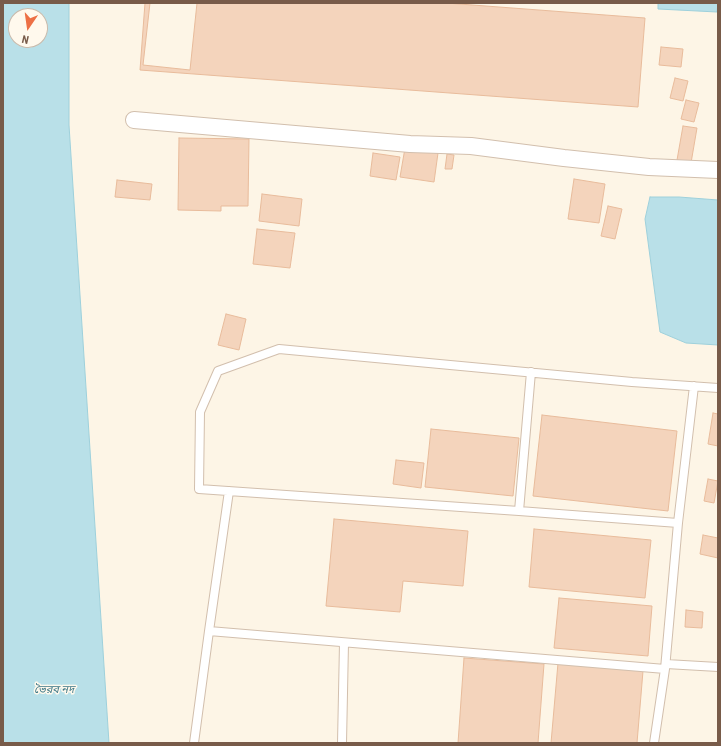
<!DOCTYPE html>
<meta charset="utf-8">
<style>
body{margin:0}
#map{position:relative;width:721px;height:746px;overflow:hidden;background:#fdf5e6;font-family:"Roboto Condensed",sans-serif}
canvas{display:block}
.frame{position:absolute;inset:0;border:4px solid #785b49;pointer-events:none}
.north{position:absolute;left:8px;top:8px;width:40px;height:40px;box-sizing:border-box;background:#fff9ed;border:1px solid #c9baab;border-radius:50%;rotate:193deg;font-size:11px;font-weight:700;line-height:16px;text-align:center;color:#785b49}
.north::after{content:'';display:block;margin:auto;width:14px;height:18px;background:#ed7045;clip-path:polygon(50% 0,100% 100%,50% 72%,0 100%)}
</style>
<div id="map">
<canvas width="721" height="746"></canvas>
<div class="frame"></div>
<div class="north">N</div>
</div>
<script>
const g = document.querySelector('canvas').getContext('2d');
g.lineJoin = 'round';
function paint(path, color) { g.fillStyle = color; g.fill(path, 'evenodd'); }
const shape = rows => new Path2D(rows.map(r => 'M' + r).join(''));
function strokePath(path, color, width, dash) { g.strokeStyle = color; g.lineWidth = width; g.lineCap = dash ? 'butt' : 'round'; g.setLineDash(dash || []); g.stroke(path); }
function label(font, color, halo, rows, align = 'center') {
  g.font = font + ' "Roboto Condensed","Noto Sans Bengali",sans-serif'; g.lineWidth = 3; g.setLineDash([]); g.textBaseline = 'middle'; g.strokeStyle = halo; g.fillStyle = color; for (const [text, x, y, turn = 0] of rows) {
    g.save(); g.translate(x, y); g.rotate((+turn || 0) * Math.PI / 180); g.textAlign = isNaN(turn) ? turn : align; if (halo) g.strokeText(text, 0, 0); g.fillText(text, 0, 0); g.restore();
  }
}
const water = shape([
 [3,3,69,3,69,125,109,743,3,743,3,3],
 [16,16,40,16,40,40,16,40,16,16],
 [658,3,718,3,717,12,658,9,658,3],
 [650,197,679,197,718,200,718,345,686,343,660,332,645,219,650,197]
]);
paint(water, '#b9e0e8');
strokePath(water, '#9ed0db', 1);
const building = shape([
 [145,3,446,3,645,18,638,107,140,70,145,3],
 [150,3,197,3,190,70,143,65,150,3],
 [661,47,683,49,681,67,659,65,661,47],
 [675,78,688,81,683,101,670,98,675,78],
 [686,100,699,103,694,122,681,119,686,100],
 [683,126,697,128,691,163,677,160,683,126],
 [179,138,249,139,248,206,221,206,221,211,178,210,179,138],
 [405,148,438,153,434,182,400,177,405,148],
 [373,153,400,157,396,180,370,176,373,153],
 [447,154,454,155,452,169,445,169,447,154],
 [574,179,605,184,599,223,568,219,574,179],
 [117,180,152,184,150,200,115,197,117,180],
 [262,194,302,199,299,226,259,221,262,194],
 [608,206,622,209,615,239,601,236,608,206],
 [257,229,295,233,290,268,253,264,257,229],
 [226,314,246,319,239,350,218,345,226,314],
 [713,413,718,414,718,446,708,444,713,413],
 [542,415,677,431,668,511,533,496,542,415],
 [431,429,519,438,513,496,425,487,431,429],
 [396,460,424,463,421,488,393,484,396,460],
 [708,479,718,481,714,503,704,501,708,479],
 [334,519,468,531,463,586,403,581,400,612,326,606,334,519],
 [534,529,651,540,645,598,529,587,534,529],
 [703,535,718,538,718,558,700,554,703,535],
 [559,598,652,606,648,656,554,648,559,598],
 [686,610,703,612,702,628,685,627,686,610],
 [464,658,544,664,538,743,458,743,464,658],
 [558,663,643,671,637,743,551,743,558,663]
]);
paint(building, '#f4d4bc');
strokePath(building, '#e8bb9b', 1);
const service = shape([
 [694,386,678,523,519,511,199,489,200,412,218,371,279,349,632,382,718,388],
 [229,491,209,631,665,669,678,523],
 [519,511,531,372],
 [666,664,718,667],
 [194,743,209,631],
 [342,743,344,643],
 [654,743,665,669]
]);
const minor = shape([
 [134,120,410,144,471,146,564,158,649,167,718,170]
]);
strokePath(service, '#d2bfad', 10);
strokePath(minor, '#d2bfad', 18);
strokePath(service, '#fff', 8);
strokePath(minor, '#fff', 16);
label('italic 11px', '#3e7786', '#fff9ed', [
 ["ভৈরব নদ",54,690]
]);
</script>
